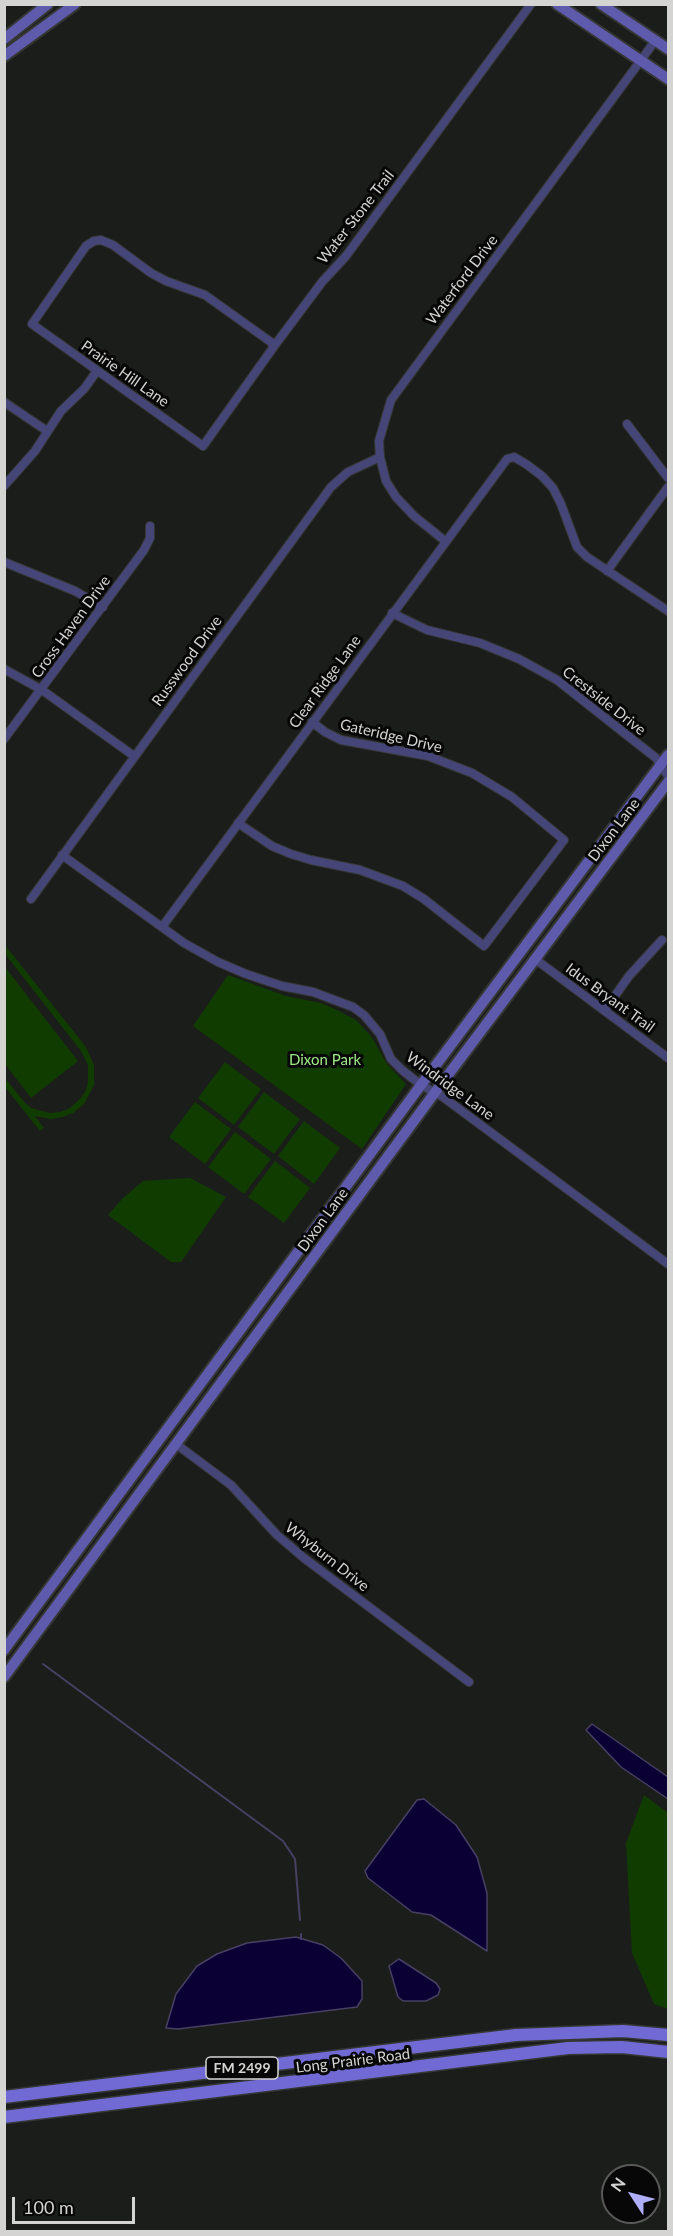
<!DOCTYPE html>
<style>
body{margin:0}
#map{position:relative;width:673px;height:2236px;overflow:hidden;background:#1b1d1a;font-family:Lato,sans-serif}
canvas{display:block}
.frame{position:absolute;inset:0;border:6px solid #d4d5d3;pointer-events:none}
.north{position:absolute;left:601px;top:2164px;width:60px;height:60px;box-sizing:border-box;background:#060706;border:2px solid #585958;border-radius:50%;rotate:306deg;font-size:16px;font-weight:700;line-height:24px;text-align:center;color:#d4d5d3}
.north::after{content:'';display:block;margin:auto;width:21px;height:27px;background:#aeaefb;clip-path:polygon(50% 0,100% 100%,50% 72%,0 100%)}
.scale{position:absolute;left:12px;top:2197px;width:123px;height:27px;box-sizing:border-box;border:3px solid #d4d5d3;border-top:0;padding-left:8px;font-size:18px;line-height:21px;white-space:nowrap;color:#d4d5d3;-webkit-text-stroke:4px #060706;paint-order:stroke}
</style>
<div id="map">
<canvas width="673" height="2236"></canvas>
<div class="frame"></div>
<div class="north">N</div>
<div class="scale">100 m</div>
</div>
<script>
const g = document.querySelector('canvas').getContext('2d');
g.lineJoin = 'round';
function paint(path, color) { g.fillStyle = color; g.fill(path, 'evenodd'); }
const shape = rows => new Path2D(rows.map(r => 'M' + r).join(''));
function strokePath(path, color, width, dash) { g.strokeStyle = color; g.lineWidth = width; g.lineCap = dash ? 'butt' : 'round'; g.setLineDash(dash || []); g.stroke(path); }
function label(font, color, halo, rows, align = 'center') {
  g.font = font + ' Lato,sans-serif'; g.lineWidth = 6; g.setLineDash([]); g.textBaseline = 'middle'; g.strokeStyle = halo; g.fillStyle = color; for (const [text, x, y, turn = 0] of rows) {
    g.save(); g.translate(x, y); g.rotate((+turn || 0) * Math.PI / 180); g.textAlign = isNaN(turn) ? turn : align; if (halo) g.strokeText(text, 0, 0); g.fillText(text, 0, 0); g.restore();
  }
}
paint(shape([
 [5,945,86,1047,94,1065,94,1085,84,1104,73,1113,63,1117,51,1119,35,1116,44,1128,40,1131,5,1087,5,1078,25,1103,31,1108,50,1113,60,1112,70,1108,80,1099,85,1092,88,1083,88,1065,81,1051,5,954],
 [5,967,78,1061,31,1098,5,1064],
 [228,975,286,996,321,1003,337,1010,356,1020,371,1036,387,1064,406,1084,362,1149,193,1026],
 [225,1062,261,1089,234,1125,198,1098],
 [264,1092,300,1119,274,1154,238,1127],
 [195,1102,231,1129,205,1164,169,1137],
 [304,1121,340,1148,314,1184,278,1156],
 [235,1132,271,1159,244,1194,208,1167],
 [275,1161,310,1188,284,1223,248,1197],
 [190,1178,226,1197,181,1262,171,1262,108,1215,123,1198,143,1181],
 [644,1795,668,1813,668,2009,654,2004,632,1953,626,1843]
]), '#113c00');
const water = shape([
 [592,1724,668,1777,668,1799,621,1767,586,1730,592,1724],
 [424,1799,456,1825,477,1857,487,1893,487,1951,431,1915,412,1912,368,1878,365,1871,417,1800,424,1799],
 [296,1937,323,1945,341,1958,362,1981,362,1999,357,2007,178,2029,166,2028,176,1994,197,1966,217,1954,247,1943,296,1937],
 [399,1959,436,1983,440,1989,438,1995,426,2001,403,2001,398,1997,389,1966,399,1959]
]);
paint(water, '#0b0033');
strokePath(water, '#474063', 1.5);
strokePath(shape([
 [43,1664,283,1841,295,1859,300,1920],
 [301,1934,301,1939]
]), '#474063', 2);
const street = shape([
 [275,345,205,295,166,281,151,273,113,245,101,240,94,241,86,246,32,324,203,446,275,345,322,282,346,256,531,4],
 [4,402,47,431],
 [627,424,668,478],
 [4,486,35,451,61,411,84,389,97,371],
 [445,541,414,516,396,497,386,481,380,457,379,441,391,400,655,41],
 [4,562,75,591,103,607],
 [607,571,668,487],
 [392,613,427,630,480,643,519,659,557,680,656,758,668,776],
 [4,669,42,690,134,756],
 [4,739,144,550,150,538,150,526],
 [238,823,272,846,291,854,311,860,360,870,403,886,424,899,484,946,564,840,512,797,472,773,428,756,341,740,325,732,312,722],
 [62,855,184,943,218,962,246,974,282,986,313,992,353,1007,364,1015,380,1034,391,1059,402,1070,421,1085,443,1097,668,1264],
 [31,899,331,487,348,472,380,457],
 [162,927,507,459,514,457,526,464,542,476,553,488,561,504,577,547,587,557,668,611],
 [535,959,668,1058],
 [605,1010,629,976,662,940],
 [176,1444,231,1485,277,1535,304,1558,469,1682]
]);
const secondary = shape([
 [557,4,668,79],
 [601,4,668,49],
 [4,39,48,4],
 [4,56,75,4],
 [4,1650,421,1085,668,755],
 [4,1677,436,1091,668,782]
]);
const primary = shape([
 [4,2097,516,2035,623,2031,668,2035],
 [4,2117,568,2048,622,2047,668,2052]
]);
strokePath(street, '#353734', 10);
strokePath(secondary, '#353734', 14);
strokePath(primary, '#353734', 15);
strokePath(street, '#464577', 8);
strokePath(secondary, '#5e5aac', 10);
strokePath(primary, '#716ad4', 12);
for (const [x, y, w] of [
 [242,2068,72]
]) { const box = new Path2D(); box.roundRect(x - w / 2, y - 11, w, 22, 4.5); g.fillStyle = '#060706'; g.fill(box); strokePath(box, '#d4d5d3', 1.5); }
label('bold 14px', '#d4d5d3', null, [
 ["FM 2499",242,2068]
]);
label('15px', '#d4d5d3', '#060706', [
 ["Water Stone Trail",356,217,-52],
 ["Waterford Drive",462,280,-53],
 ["Prairie Hill Lane",125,374,35],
 ["Cross Haven Drive",71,627,-54],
 ["Russwood Drive",187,661,-54],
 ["Clear Ridge Lane",325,682,-54],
 ["Crestside Drive",604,701,38],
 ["Gateridge Drive",391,736,13],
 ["Dixon Lane",614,830,-53],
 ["Idus Bryant Trail",610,998,36],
 ["Windridge Lane",450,1086,36],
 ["Dixon Lane",323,1220,-54],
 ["Whyburn Drive",327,1557,38],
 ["Long Prairie Road",353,2061,-7]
]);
label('15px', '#9deb84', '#060706', [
 ["Dixon Park",325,1060]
]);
</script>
